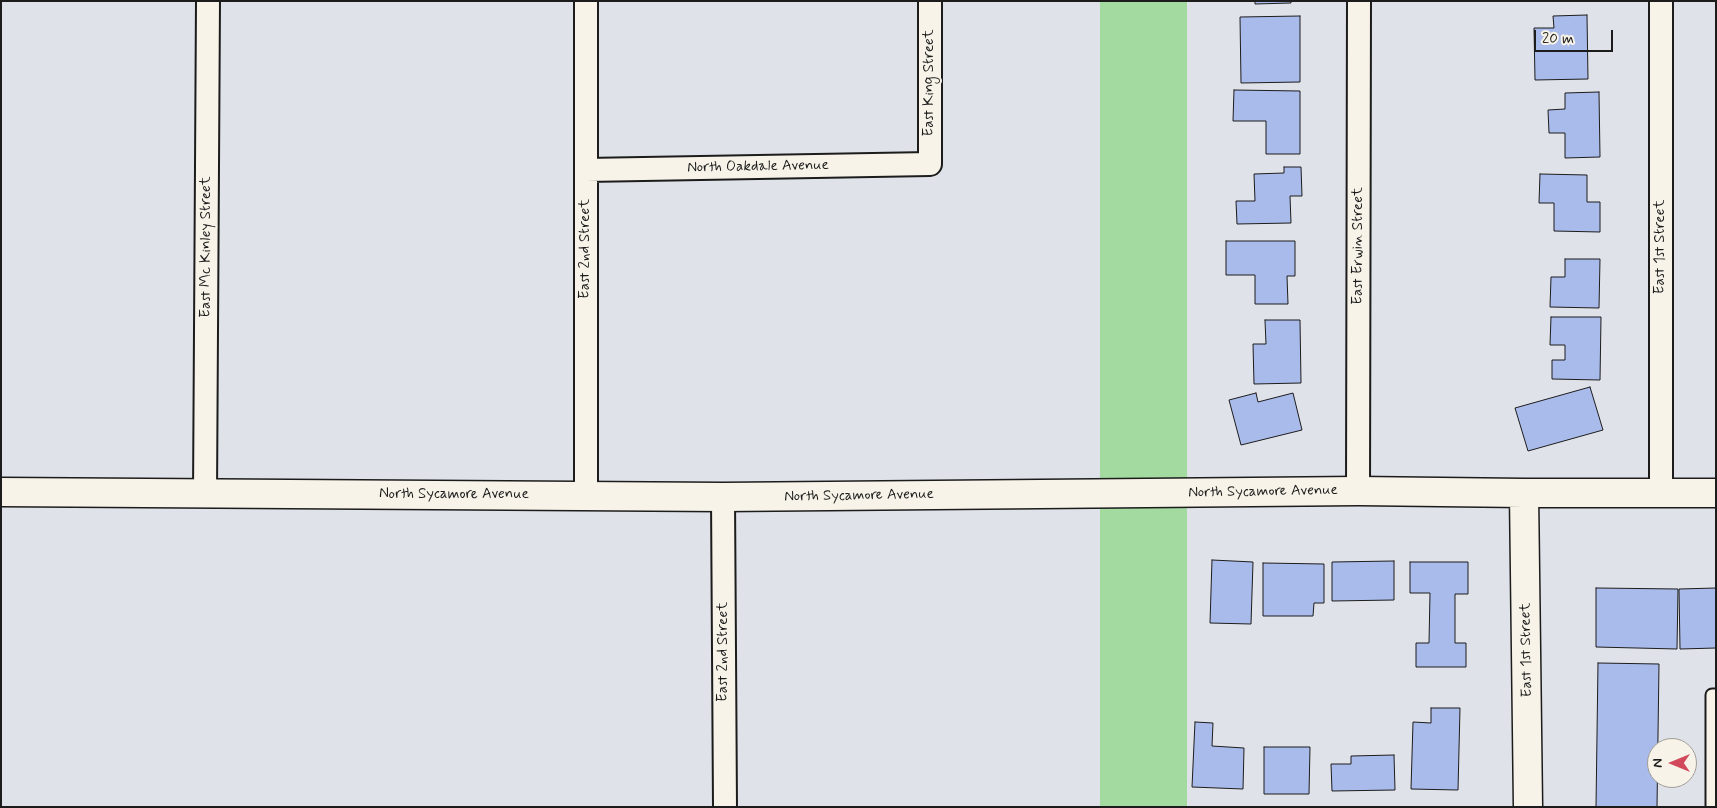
<!DOCTYPE html>
<style>
body{margin:0}
#map{position:relative;width:1717px;height:808px;overflow:hidden;background:#e0e2e9;font-family:Mynerve,sans-serif}
canvas{display:block}
.frame{position:absolute;inset:0;border:2px solid #1c1c1c;pointer-events:none}
.north{position:absolute;left:1647px;top:738px;width:50px;height:50px;box-sizing:border-box;background:#f7f3e8;border:1px solid #9f9d96;border-radius:50%;rotate:270deg;font-size:14px;font-weight:700;line-height:20px;text-align:center;color:#1c1c1c}
.north::after{content:'';display:block;margin:auto;width:18px;height:22px;background:#d1495b;clip-path:polygon(50% 0,100% 100%,50% 72%,0 100%)}
.scale{position:absolute;left:1534px;top:30px;width:79px;height:22px;box-sizing:border-box;border:2px solid #1c1c1c;border-top:0;padding-left:6px;font-size:15px;line-height:18px;white-space:nowrap;color:#1c1c1c;-webkit-text-stroke:4px #f7f3e8;paint-order:stroke}
</style>
<div id="map">
<canvas width="1717" height="808"></canvas>
<div class="frame"></div>
<div class="north">N</div>
<div class="scale">20 m</div>
</div>
<script>
const g = document.querySelector('canvas').getContext('2d');
g.lineJoin = 'round';
function paint(path, color) { g.fillStyle = color; g.fill(path, 'evenodd'); }
const shape = rows => new Path2D(rows.map(r => 'M' + r).join(''));
function strokePath(path, color, width, dash) { g.strokeStyle = color; g.lineWidth = width; g.lineCap = dash ? 'butt' : 'round'; g.setLineDash(dash || []); g.stroke(path); }
function label(font, color, halo, rows, align = 'center') {
  g.font = font + ' Mynerve,sans-serif'; g.lineWidth = 4; g.setLineDash([]); g.textBaseline = 'middle'; g.strokeStyle = halo; g.fillStyle = color; for (const [text, x, y, turn = 0] of rows) {
    g.save(); g.translate(x, y); g.rotate((+turn || 0) * Math.PI / 180); g.textAlign = isNaN(turn) ? turn : align; if (halo) g.strokeText(text, 0, 0); g.fillText(text, 0, 0); g.restore();
  }
}
paint(shape([
 [1100,1,1187,1,1187,807,1100,807]
]), '#a2da9f');
const building = shape([
 [1255,1,1291,1,1291,3,1255,4,1255,1],
 [1587,15,1588,79,1535,80,1534,28,1554,28,1553,16,1587,15],
 [1300,16,1300,82,1241,83,1240,17,1300,16],
 [1234,90,1300,91,1300,154,1266,154,1266,121,1233,121,1234,90],
 [1599,92,1600,157,1565,158,1565,133,1549,133,1548,110,1565,109,1565,93,1599,92],
 [1284,167,1301,167,1302,196,1290,196,1291,223,1237,224,1236,201,1255,201,1254,174,1284,173,1284,167],
 [1540,174,1587,175,1587,202,1600,202,1600,232,1554,231,1554,203,1539,203,1540,174],
 [1226,241,1295,241,1295,276,1287,276,1288,304,1255,304,1255,275,1226,275,1226,241],
 [1565,259,1600,259,1599,308,1550,307,1551,277,1565,277,1565,259],
 [1551,317,1601,317,1600,380,1552,379,1552,360,1565,360,1565,345,1550,345,1551,317],
 [1265,320,1300,320,1301,383,1254,384,1253,344,1266,344,1265,320],
 [1590,387,1603,430,1528,451,1515,408,1590,387],
 [1256,393,1258,402,1293,393,1302,430,1241,445,1229,400,1256,393],
 [1212,560,1253,562,1251,624,1210,623,1212,560],
 [1394,561,1394,600,1332,601,1332,562,1394,561],
 [1410,562,1468,562,1468,594,1455,594,1455,643,1466,643,1466,667,1416,667,1416,643,1429,643,1430,593,1410,593,1410,562],
 [1263,563,1324,564,1324,603,1314,603,1313,616,1263,616,1263,563],
 [1596,588,1678,589,1677,649,1596,647,1596,588],
 [1716,588,1716,648,1680,649,1679,589,1716,588],
 [1598,663,1659,664,1657,807,1596,807,1598,663],
 [1431,708,1460,708,1458,790,1411,789,1413,722,1431,723,1431,708],
 [1195,722,1213,723,1212,746,1244,748,1243,789,1192,787,1195,722],
 [1264,747,1310,747,1309,794,1264,794,1264,747],
 [1394,755,1395,790,1332,791,1331,764,1351,764,1351,756,1394,755]
]);
paint(building, '#a9bbea');
strokePath(building, '#1c1c1c', 1);
const service = shape([
 [1712,807,1712,695,1716,695]
]);
const minor = shape([
 [586,1,586,496],
 [1661,1,1661,494],
 [586,170,930,164,930,1],
 [1358,491,1359,1],
 [205,494,208,1],
 [723,497,725,807]
]);
const tertiary = shape([
 [1,492,723,497,1358,491,1524,493,1716,493],
 [1524,493,1528,807]
]);
strokePath(service, '#1c1c1c', 15);
strokePath(minor, '#1c1c1c', 26);
strokePath(tertiary, '#1c1c1c', 31);
strokePath(service, '#f7f3e8', 11);
strokePath(minor, '#f7f3e8', 22);
strokePath(tertiary, '#f7f3e8', 28);
label('15px', '#1c1c1c', '#f7f3e8', [
 ["East King Street",930,83,-90],
 ["North Oakdale Avenue",758,167,-1],
 ["East Erwin Street",1359,246,-90],
 ["East Mc Kinley Street",207,247,-90],
 ["East 1st Street",1661,247,-90],
 ["East 2nd Street",586,249,-90],
 ["North Sycamore Avenue",1263,492,-1],
 ["North Sycamore Avenue",454,495],
 ["North Sycamore Avenue",859,496,-1],
 ["East 1st Street",1527,650,-91],
 ["East 2nd Street",724,652,-90]
]);
</script>
